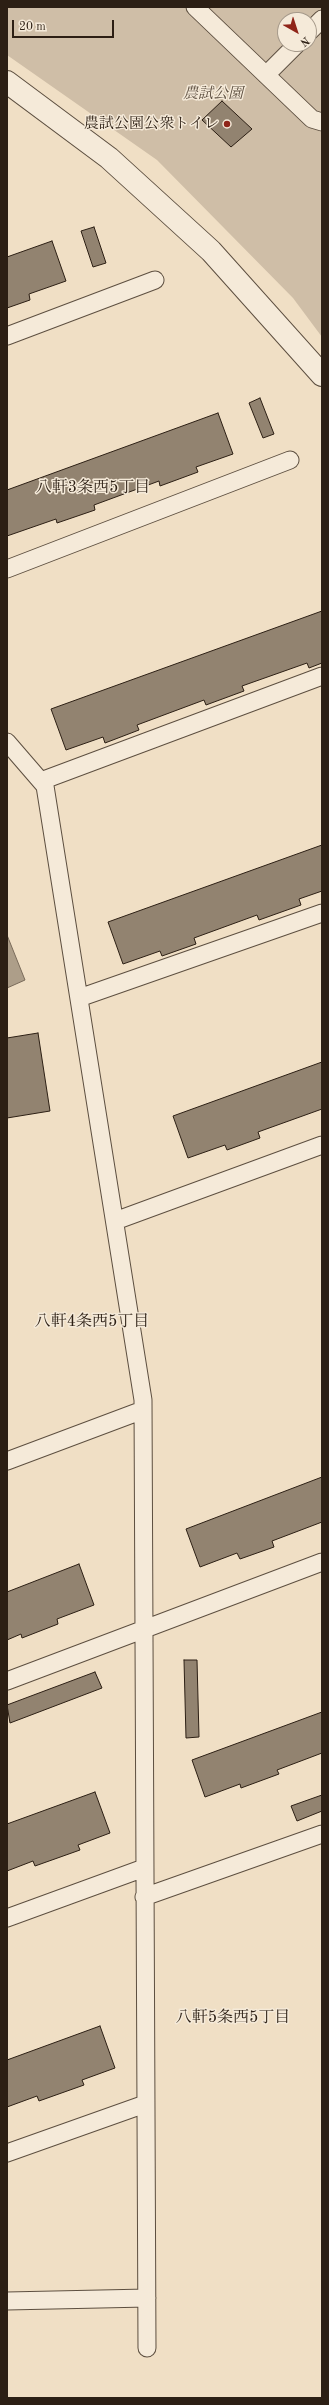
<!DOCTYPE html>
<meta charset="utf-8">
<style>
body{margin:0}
#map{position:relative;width:329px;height:2405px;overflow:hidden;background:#f0dfc5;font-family:"Old Standard TT",serif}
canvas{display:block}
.frame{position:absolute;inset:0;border:8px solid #2c1f14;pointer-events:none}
.north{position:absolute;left:277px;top:12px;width:40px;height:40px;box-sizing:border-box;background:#f5ead9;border:1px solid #a5998a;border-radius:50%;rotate:141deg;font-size:11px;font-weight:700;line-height:16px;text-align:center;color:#2c1f14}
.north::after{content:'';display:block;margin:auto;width:14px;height:18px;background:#8f2418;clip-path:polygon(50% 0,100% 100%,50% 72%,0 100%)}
.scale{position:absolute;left:12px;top:20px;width:102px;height:18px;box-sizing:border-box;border:2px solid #2c1f14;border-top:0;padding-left:5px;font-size:12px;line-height:14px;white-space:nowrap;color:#2c1f14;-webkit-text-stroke:3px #f5ead9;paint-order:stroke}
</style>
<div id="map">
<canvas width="329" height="2405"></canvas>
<div class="frame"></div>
<div class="north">N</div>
<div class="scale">20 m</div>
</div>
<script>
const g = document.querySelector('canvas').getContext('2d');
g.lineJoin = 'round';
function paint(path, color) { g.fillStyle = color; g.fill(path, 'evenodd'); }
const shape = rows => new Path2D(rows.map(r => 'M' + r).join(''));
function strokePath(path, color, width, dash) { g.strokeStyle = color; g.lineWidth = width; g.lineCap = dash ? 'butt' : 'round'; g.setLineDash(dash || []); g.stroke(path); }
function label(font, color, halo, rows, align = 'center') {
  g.font = font + ' "Old Standard TT","Noto Serif JP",serif'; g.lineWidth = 3; g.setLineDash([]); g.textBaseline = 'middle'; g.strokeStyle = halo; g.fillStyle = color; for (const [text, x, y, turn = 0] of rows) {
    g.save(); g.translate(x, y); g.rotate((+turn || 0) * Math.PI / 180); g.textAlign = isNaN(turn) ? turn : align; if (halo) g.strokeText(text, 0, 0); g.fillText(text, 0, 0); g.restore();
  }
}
paint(shape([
 [7,7,322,7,322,337,293,298,157,160,7,55],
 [285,20,309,20,309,44,285,44]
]), '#cfbea7');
const water = shape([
 [7,935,25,980,7,988,7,935]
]);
paint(water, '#ad9e89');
strokePath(water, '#796b5a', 1);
const building = shape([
 [222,101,252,129,231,147,202,120,222,101],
 [94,227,106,263,93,267,81,231,94,227],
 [52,241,66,281,29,294,30,300,7,308,7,257,52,241],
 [260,398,274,434,263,438,249,403,260,398],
 [218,413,233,454,196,467,198,472,160,486,159,481,94,505,95,510,57,523,56,519,7,536,7,490,218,413],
 [322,611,322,663,309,668,307,663,242,686,244,691,206,705,204,700,137,725,139,730,105,743,103,737,66,750,51,709,322,611],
 [322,845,322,891,299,899,301,905,259,920,257,915,194,938,196,944,162,956,160,951,123,964,108,922,322,845],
 [38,1033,50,1111,7,1118,7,1038,38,1033],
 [322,1062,322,1109,258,1132,260,1138,227,1150,225,1145,188,1158,173,1116,322,1062],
 [322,1477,322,1522,272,1541,274,1547,240,1559,237,1553,200,1567,186,1529,322,1477],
 [79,1564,94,1605,57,1619,58,1624,22,1638,21,1634,7,1640,7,1592,79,1564],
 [184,1660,197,1660,199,1737,186,1738,184,1660],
 [95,1672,102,1688,10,1723,7,1705,95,1672],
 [322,1712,322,1753,277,1770,279,1774,241,1788,240,1784,205,1797,192,1760,322,1712],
 [95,1792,110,1833,78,1845,80,1850,35,1866,33,1861,7,1871,7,1824,95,1792],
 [322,1795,322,1811,297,1821,291,1806,322,1795],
 [100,2026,115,2068,82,2080,84,2085,39,2101,37,2096,7,2107,7,2060,100,2026]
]);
paint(building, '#928370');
strokePath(building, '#2c1f14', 1);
const service = shape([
 [195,7,312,119,322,122],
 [309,32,322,19],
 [266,75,297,44],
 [7,336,155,280],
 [7,569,290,460],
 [7,742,45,786,143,1400,147,2348],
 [41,781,322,676],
 [79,998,322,913],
 [115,1221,322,1145],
 [7,1461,143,1410],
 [7,1681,322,1562],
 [144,1897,322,1834],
 [7,1918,144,1868],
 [7,2153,145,2104],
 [7,2301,147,2298]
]);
const minor = shape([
 [7,82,109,158,211,251,322,375]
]);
strokePath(service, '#5d4f40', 19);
strokePath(minor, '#5d4f40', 24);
strokePath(service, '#f5ead9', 17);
strokePath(minor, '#f5ead9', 22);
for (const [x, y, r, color] of [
 [227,124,4,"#8f2418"]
]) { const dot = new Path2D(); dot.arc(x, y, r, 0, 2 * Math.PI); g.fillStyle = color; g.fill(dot); strokePath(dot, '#f5ead9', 1.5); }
label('italic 15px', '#5d4f40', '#f5ead9', [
 ["農試公園",213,94]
]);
label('15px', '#2c1f14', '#f5ead9', [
 ["農試公園公衆トイレ",219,124]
], 'right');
label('16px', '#2c1f14', '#f5ead9', [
 ["八軒3条西5丁目",93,488],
 ["八軒4条西5丁目",92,1322],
 ["八軒5条西5丁目",233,2018]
]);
</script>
